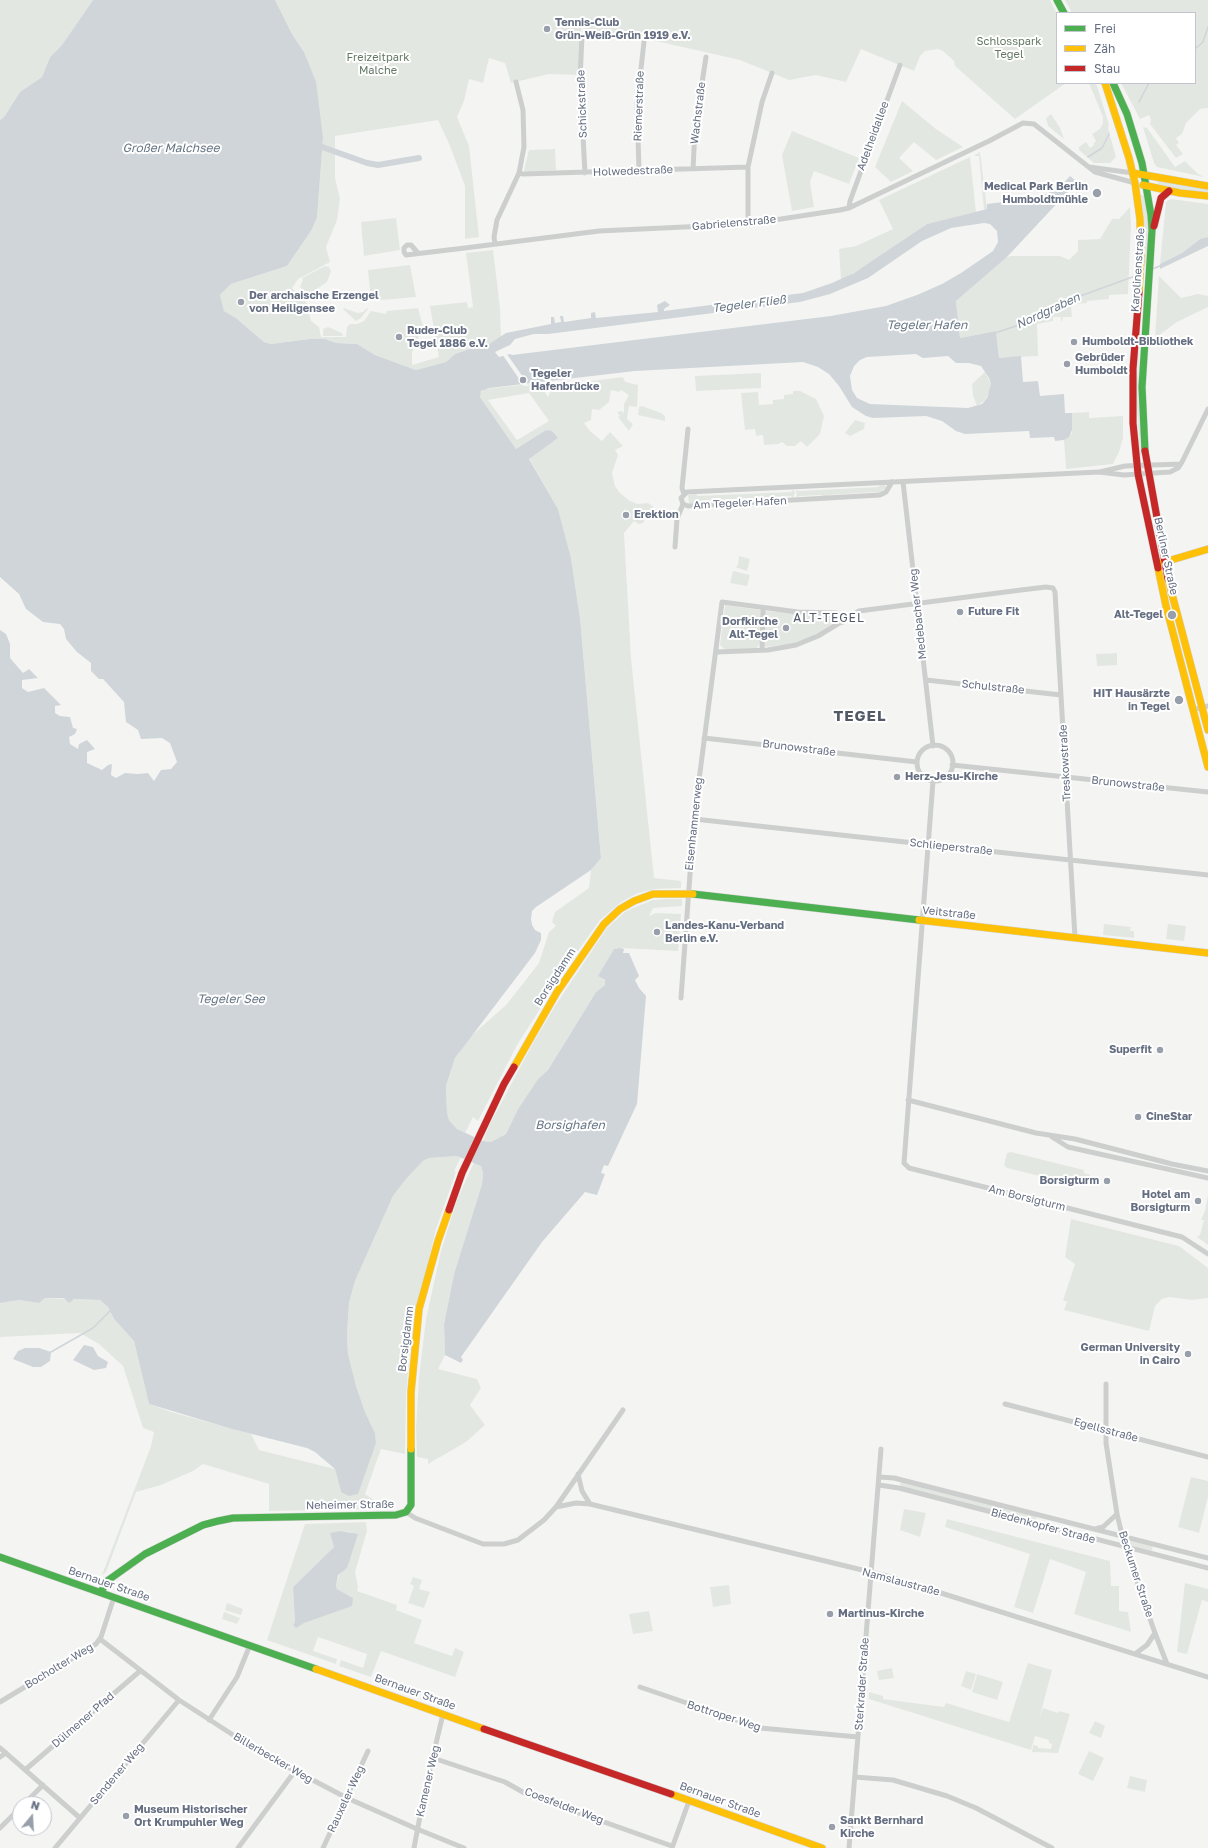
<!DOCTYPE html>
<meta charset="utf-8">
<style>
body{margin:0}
#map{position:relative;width:1208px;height:1848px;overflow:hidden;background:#f4f5f3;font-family:"Golos Text",sans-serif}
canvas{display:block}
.legend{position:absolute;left:1056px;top:12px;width:140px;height:72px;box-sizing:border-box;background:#fff;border:1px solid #c2c5cd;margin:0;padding:5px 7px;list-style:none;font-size:12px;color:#666f82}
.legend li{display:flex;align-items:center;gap:8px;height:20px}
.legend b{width:20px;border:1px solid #c2c5cd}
.north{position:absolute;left:12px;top:1796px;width:40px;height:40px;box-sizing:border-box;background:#fff;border:1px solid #c2c5cd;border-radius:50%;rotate:18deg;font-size:11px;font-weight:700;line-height:16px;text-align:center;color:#666f82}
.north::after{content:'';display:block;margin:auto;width:14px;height:18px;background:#989eaa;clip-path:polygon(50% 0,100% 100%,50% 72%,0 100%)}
</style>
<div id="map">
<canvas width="1208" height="1848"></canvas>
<ul class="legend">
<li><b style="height:5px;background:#4caf50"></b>Frei</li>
<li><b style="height:5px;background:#ffc107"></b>Zäh</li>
<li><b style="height:5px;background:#c62828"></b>Stau</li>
</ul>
<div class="north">N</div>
</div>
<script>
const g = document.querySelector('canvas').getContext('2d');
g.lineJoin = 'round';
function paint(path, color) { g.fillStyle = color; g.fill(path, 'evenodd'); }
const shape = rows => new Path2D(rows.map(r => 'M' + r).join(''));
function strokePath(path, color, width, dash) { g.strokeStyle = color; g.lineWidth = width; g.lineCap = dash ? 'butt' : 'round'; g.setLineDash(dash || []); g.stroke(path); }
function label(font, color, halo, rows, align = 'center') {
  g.font = font + ' "Golos Text",sans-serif'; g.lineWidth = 4; g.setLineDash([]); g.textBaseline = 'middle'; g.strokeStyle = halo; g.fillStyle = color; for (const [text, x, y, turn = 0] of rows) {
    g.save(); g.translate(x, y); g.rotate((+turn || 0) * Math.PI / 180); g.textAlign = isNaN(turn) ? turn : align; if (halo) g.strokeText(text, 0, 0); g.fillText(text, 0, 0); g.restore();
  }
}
paint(shape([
 [0,0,93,0,62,45,50,57,42,77,20,92,4,117,0,120],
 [275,0,1050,0,1057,14,1057,83,1066,83,1015,119,955,66,954,61,943,51,938,49,925,51,920,56,914,71,861,49,846,82,816,75,789,80,740,60,647,39,581,28,579,75,549,74,511,83,505,63,489,58,483,83,469,79,464,101,457,117,469,146,479,237,465,239,465,186,450,146,438,120,335,136,335,178,340,199,337,220,326,247,330,262,298,279,292,288,306,302,311,321,319,327,321,337,346,337,347,327,350,324,357,324,364,321,371,311,386,314,387,311,418,308,423,326,412,352,412,365,439,357,430,306,467,302,468,308,473,307,466,253,493,250,500,308,501,337,486,346,481,345,455,354,446,362,416,370,375,355,357,344,336,343,325,339,310,339,271,344,264,342,236,318,224,311,220,295,231,284,287,266,311,231,317,218,323,138,319,117,304,52,292,34],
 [1065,0,1208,0,1208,108,1200,109,1186,123,1182,134,1176,138,1179,143,1176,145,1183,154,1176,158,1150,124,1151,119,1149,115,1140,119,1121,83,1195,83,1195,13,1072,13],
 [1089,83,1096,83,1109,125,1108,128,1116,157,1110,163,1094,163,1079,150,1079,147,1086,142,1090,148,1094,145,1094,143,1096,141,1092,134,1100,129,1103,123,1103,117],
 [902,101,936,129,963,147,936,160,914,142,899,158,913,171,891,182,875,167],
 [1051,114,1060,128,1064,139,1048,126,1046,118],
 [1143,127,1147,128,1175,167,1185,161,1198,174,1204,177,1157,167,1154,163],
 [792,131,859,158,849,184,814,171,810,182,814,207,792,211,782,155],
 [555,149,556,170,526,172,524,170,529,150],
 [980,152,987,209,984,210,979,156,975,156,975,155],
 [970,157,976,212,927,224,867,265,841,280,839,249,856,246,893,229,879,200],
 [1157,180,1208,189,1208,193,1172,188,1158,184],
 [1141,195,1146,195,1149,220,1146,265,1144,266,1145,233],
 [1171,199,1208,204,1208,237,1200,239,1182,253,1160,264,1166,202],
 [1130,207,1131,225,1128,294,1109,295,1109,299,1087,301,1087,303,1073,304,1071,308,1072,317,1063,317,1062,321,1061,321,1061,317,1053,317,1053,321,1037,324,1038,356,999,358,996,331,960,338,956,301,1006,258,1010,256,1060,256,1069,260,1078,251,1078,240,1100,239,1112,219,1119,219],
 [396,218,400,250,364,256,361,222],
 [410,265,416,297,371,301,368,270],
 [325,266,329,267,331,271,327,282,308,295,300,287,303,280,302,278],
 [1159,276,1181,298,1198,294,1208,296,1208,307,1177,322,1155,338],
 [344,308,358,313,363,312,367,308,368,309,361,318,356,321,345,311,343,309],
 [328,327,342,333,343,336,323,336,323,329],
 [1140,331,1138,385,1141,455,1140,456,1136,395],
 [985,372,991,384,990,390,985,400,977,406,973,396,972,384],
 [761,373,761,388,696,391,695,376],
 [623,377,625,382,638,385,637,407,629,406,627,419,633,424,630,429,629,431,618,417,620,416,617,412,622,411,623,413,624,412,624,404,629,395,621,390,619,392,611,390,609,402,599,410,592,409,591,420,584,423,590,431,602,441,610,432,623,446,615,450,618,455,612,473,615,486,620,493,630,501,638,504,648,503,654,507,651,508,643,523,639,524,634,521,624,533,631,658,654,878,681,881,681,888,655,889,638,893,621,902,600,920,570,962,517,1045,478,1121,473,1117,465,1133,457,1129,449,1120,447,1113,446,1086,455,1058,469,1038,507,1004,539,963,549,932,556,926,552,922,555,912,589,888,591,870,601,857,580,618,571,558,558,509,529,458,558,438,546,430,516,449,480,397,480,393,484,389,539,383,548,397,553,386],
 [529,393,549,421,517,440,488,400],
 [793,391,800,391,816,399,824,416,820,434,807,447,801,441,795,446,787,446,782,442,779,444,764,445,763,435,756,436,755,429,745,430,741,393,758,392,759,405,773,404,773,400,784,399,784,395,793,394],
 [642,406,661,413,665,416,665,421,638,415,639,407],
 [1089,412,1089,418,1123,416,1123,438,1119,452,1113,464,1066,469,1064,440,1072,433,1072,413],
 [855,420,865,423,864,429,850,436,845,433],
 [880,485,885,485,886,488,879,493,876,492,829,495,823,497,822,495,799,496,797,498,796,490,799,491,878,487],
 [793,490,795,492,793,498,791,496,698,501,697,503,689,503,688,495,696,494,698,496,791,492],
 [739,556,750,559,747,571,735,567,738,565],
 [733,571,750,575,747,586,730,583],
 [725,605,760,610,760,643,757,648,726,650,720,645],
 [765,611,835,615,837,621,812,637,791,644,766,647,764,645],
 [1117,653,1117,665,1097,666,1096,654],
 [668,899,682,899,682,906,653,908,649,916,656,913,681,914,678,951,620,948,614,949,599,976,605,981,605,985,596,992,548,1070,538,1079,518,1109,506,1134,491,1142,483,1141,489,1126,532,1045,555,1006,607,928,625,912,633,908,653,900],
 [1104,924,1131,927,1130,931,1134,931,1134,938,1103,935],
 [1168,924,1186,926,1184,941,1166,939],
 [1011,1152,1084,1170,1084,1173,1090,1175,1088,1184,1077,1182,1072,1184,1007,1168,1004,1165,1007,1153],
 [457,1156,461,1157,454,1171,456,1172,436,1229,416,1313,409,1360,406,1395,405,1454,381,1449,365,1494,375,1501,374,1509,269,1511,269,1484,203,1464,193,1471,161,1485,136,1492,106,1572,102,1575,151,1446,154,1432,143,1428,123,1366,99,1344,80,1333,0,1337,0,1303,19,1300,39,1303,45,1298,100,1300,108,1307,114,1319,134,1341,149,1404,171,1412,251,1434,259,1450,335,1469,341,1492,376,1443,375,1433,365,1412,356,1386,348,1354,347,1335,349,1303,355,1281,393,1196,406,1179,423,1161,429,1158],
 [474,1162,481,1166,483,1173,482,1184,454,1274,444,1324,445,1355,438,1369,477,1379,481,1388,470,1405,485,1425,466,1442,428,1464,428,1459,417,1457,416,1429,419,1377,426,1319,441,1251,457,1200],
 [1208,1195,1208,1245,1197,1237,1200,1235,1204,1220,1201,1220,1205,1211],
 [1071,1219,1179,1246,1208,1268,1208,1298,1192,1300,1169,1297,1162,1299,1155,1306,1149,1331,1064,1310,1067,1302,1063,1300,1075,1264,1065,1257],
 [1191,1477,1208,1481,1208,1497,1199,1533,1178,1527],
 [901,1482,1037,1516,1035,1521,902,1487,900,1484],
 [904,1509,926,1513,920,1537,900,1530],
 [947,1519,1110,1561,1111,1586,1119,1586,1119,1611,1128,1612,1131,1632,1074,1614,1086,1572,1050,1559,1033,1613,1014,1607,1030,1554,945,1527],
 [366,1522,367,1531,355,1572,358,1587,357,1591,397,1605,396,1610,422,1620,414,1643,452,1656,455,1648,464,1652,455,1677,381,1651,371,1677,339,1666,341,1660,363,1668,367,1654,318,1637,313,1651,337,1659,336,1664,267,1640,305,1524],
 [341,1531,351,1532,336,1586,337,1589,353,1598,296,1627,293,1625,295,1622,293,1587,334,1547],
 [1131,1541,1152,1546,1153,1548,1151,1551,1130,1545,1129,1543],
 [413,1577,422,1580,419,1589,430,1592,424,1608,408,1603,414,1586,410,1584],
 [1185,1583,1208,1589,1208,1602,1202,1600,1187,1654,1177,1652],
 [729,1585,731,1604,713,1607,710,1587],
 [227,1603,243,1609,241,1615,225,1610],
 [649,1611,653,1631,633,1634,629,1614],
 [224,1612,240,1618,237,1624,222,1619],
 [1028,1663,1052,1670,1039,1720,1043,1708,1058,1713,1059,1711,1070,1714,1058,1753,1032,1752,1033,1745,1038,1746,1038,1748,1051,1749,1052,1744,1049,1743,1049,1740,1035,1736,1031,1750,869,1699,869,1692,883,1696,883,1699,944,1707,946,1703,1009,1722],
 [892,1668,894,1678,879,1680,877,1671],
 [966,1671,976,1674,971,1690,961,1686],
 [977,1674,1003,1682,997,1700,972,1692],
 [1095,1721,1105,1726,1101,1738,1089,1733],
 [1089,1751,1104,1758,1093,1781,1078,1774],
 [1130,1776,1147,1780,1145,1792,1127,1788]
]), '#e3e7e1');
paint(shape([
 [93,0,275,0,292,34,304,52,316,82,323,138,317,218,311,231,287,266,231,284,220,295,224,311,236,318,264,342,271,344,310,339,325,339,336,343,357,344,375,355,416,370,446,362,455,354,481,345,486,346,506,333,551,324,551,317,554,317,555,323,561,322,560,316,563,316,564,322,591,318,591,313,595,312,596,318,658,312,657,305,665,301,670,305,664,309,664,311,803,293,832,283,854,273,927,224,987,209,987,204,1003,202,1004,205,1011,202,1012,205,1022,205,1055,190,1062,185,1070,176,1077,182,1006,258,956,301,960,338,996,331,999,358,1021,356,1023,382,1038,381,1040,396,1064,394,1065,413,1072,413,1072,430,1069,437,1064,440,1055,441,1054,437,1030,438,1029,431,965,434,956,431,942,421,926,416,873,418,866,416,852,407,839,386,829,374,818,367,803,362,635,371,489,388,481,391,480,397,516,449,546,430,552,431,558,438,529,459,558,509,571,558,580,618,601,858,591,870,536,907,532,911,531,919,532,925,535,930,541,933,541,940,535,953,455,1058,446,1086,447,1113,449,1120,457,1129,483,1141,491,1142,506,1134,518,1109,538,1079,548,1070,596,992,605,985,605,980,598,976,614,949,620,948,624,949,623,953,629,953,639,976,635,980,639,988,646,996,637,1104,608,1166,604,1165,601,1173,605,1174,597,1195,585,1192,542,1242,461,1357,463,1360,461,1363,445,1355,444,1324,454,1274,482,1184,483,1173,481,1166,457,1156,429,1158,423,1161,406,1179,393,1196,355,1281,349,1303,347,1335,348,1354,356,1386,365,1412,375,1433,376,1443,358,1494,349,1496,341,1492,335,1469,315,1452,307,1448,232,1429,149,1404,134,1341,114,1319,108,1307,100,1300,74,1299,69,1303,64,1298,45,1298,39,1303,19,1300,0,1303,0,630,6,634,10,644,10,658,23,673,29,669,38,678,22,680,22,688,28,692,44,688,61,705,55,706,55,713,60,716,70,717,73,728,77,729,75,734,69,737,70,744,78,749,79,744,87,740,95,749,87,752,87,763,102,770,108,765,112,764,111,775,116,778,125,773,138,774,148,773,154,781,161,770,171,769,177,762,170,743,162,738,141,739,138,730,126,722,124,702,103,679,99,679,91,671,91,663,77,652,66,639,64,629,60,624,43,622,26,609,19,594,0,577,0,120,4,117,20,92,42,77,50,57,62,45],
 [984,223,990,224,997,231,998,242,993,251,961,273,942,284,917,295,886,306,831,316,512,355,510,354,499,357,495,352,510,345,515,339,534,334,548,334,800,302,830,294,868,278,922,241,951,228],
 [916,354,923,358,948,356,956,363,969,363,981,366,989,378,991,384,987,398,982,404,968,408,870,404,857,398,852,390,850,376,854,366,860,360,867,357],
 [1208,237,1208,246,1160,269,1160,264,1182,253,1200,239],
 [84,1345,93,1347,98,1356,108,1362,106,1368,94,1370,73,1360],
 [25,1348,39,1348,51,1352,50,1361,41,1367,33,1367,13,1359,18,1351],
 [341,1531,358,1534,347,1568,338,1575,336,1586,337,1589,353,1598,352,1606,304,1623,296,1628,293,1625,295,1622,293,1587,334,1547,330,1533]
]), '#d0d5d9');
paint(shape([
 [506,353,516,367,529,386,524,386,502,354]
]), '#f4f5f3');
strokePath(shape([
 [1195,49,1203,42,1208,27],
 [1139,102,1149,83],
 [1088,157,1102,148,1109,134],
 [1152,269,1160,266],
 [995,333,1025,323,1072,299,1138,275],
 [51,1352,93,1328,110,1311]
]), '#d0d5d9', 1.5);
strokePath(shape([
 [322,147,367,163,378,165,419,158]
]), '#d0d5d9', 6);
const fast = shape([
 [1057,0,1064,13],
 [1113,83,1127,114,1142,163,1151,215,1152,230,1142,387,1145,451],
 [693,894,919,920],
 [0,1557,316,1669],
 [101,1592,107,1581,145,1554,203,1525,218,1521,233,1518,396,1515,406,1512,411,1505,411,1449]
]);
const slow = shape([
 [1105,83,1129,158,1135,183,1140,219,1141,258,1139,292],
 [1133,173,1208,186],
 [1143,185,1180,193,1208,196],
 [1161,563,1208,549],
 [1158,568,1166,606,1208,767],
 [1168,579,1208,730],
 [919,920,1208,953],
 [514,1067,557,992,604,924,620,909,634,901,653,894,693,894],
 [411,1449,411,1392,419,1309,438,1241,449,1210],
 [316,1669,484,1729],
 [671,1794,822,1848]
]);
const jam = shape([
 [1154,226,1161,198,1169,191],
 [1139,292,1133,369,1133,423,1138,474,1158,568],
 [1145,451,1168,579],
 [449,1210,462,1173,504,1084,514,1067],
 [484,1729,671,1794]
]);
strokePath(fast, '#d2d2d2', 8);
strokePath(slow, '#d2d2d2', 8);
strokePath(jam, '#d2d2d2', 8);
strokePath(shape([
 [582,36,580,81,585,173],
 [1089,167,1133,173],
 [693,169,695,129,706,57],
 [639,171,637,104,644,42],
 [519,173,523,174,748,167],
 [849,208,850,201,900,65],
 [748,224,748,167,762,102,772,73],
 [495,244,494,237,497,220,519,173,524,147,523,110,516,82],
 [418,253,411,245,407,245,404,248,404,252,406,255,465,248,599,231,748,224,840,210,849,208,989,141,1023,123,1034,124,1095,172,1135,183],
 [1100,472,1125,466,1181,464],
 [903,482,933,746],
 [684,494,682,488,688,429],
 [683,504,681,498,687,492,1099,472,1124,475,1170,472,1178,468,1182,462,1208,409],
 [683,504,688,506,880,495,886,492,892,482],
 [675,547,677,519,683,504],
 [762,650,763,608],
 [716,652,768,650,796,645,818,636,859,611,1021,590,1046,587,1053,588,1055,592,1075,938],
 [926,680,1061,695],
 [1192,710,1208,706],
 [704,738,917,762],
 '917 763a18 18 0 1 1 36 0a18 18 0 1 1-36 0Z',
 [952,765,1208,792],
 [933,781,904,1163,909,1168,1182,1237,1208,1254],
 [694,819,1208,875],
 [681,998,694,819,722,602,798,612,837,613,843,622],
 [908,1100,1036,1133,1075,1139,1172,1164,1208,1171],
 [1052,1137,1068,1147,1208,1178],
 [1106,1384,1106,1443,1117,1514,1125,1547,1155,1633,1167,1664],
 [1005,1404,1208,1457],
 [578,1474,582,1491,590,1504],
 [879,1477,894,1478,1208,1558],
 [879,1485,899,1488,1208,1568],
 [556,1507,576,1503,590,1504,887,1576,1208,1677],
 [406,1512,415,1518,483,1544,504,1544,518,1540,544,1520,556,1507,623,1410],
 [1095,1529,1103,1527,1117,1514],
 [100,1639,179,1700,261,1753,347,1798,417,1829,464,1848],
 [1135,1654,1147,1645,1155,1633],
 [640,1687,760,1728,858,1737],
 [0,1702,96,1644,101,1637,114,1597],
 [209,1720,237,1677,250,1645],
 [0,1748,80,1818],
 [0,1757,6,1753],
 [433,1758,505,1782,528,1795,672,1846],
 [25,1770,140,1671],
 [855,1777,893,1780,947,1796,976,1808,1052,1848],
 [24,1804,43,1785],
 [0,1828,20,1808],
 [55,1848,179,1700],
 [238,1848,295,1771],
 [323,1848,368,1751],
 [414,1848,425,1790,443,1714],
 [672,1848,689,1801],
 [849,1848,881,1449]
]), '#cdcece', 5);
strokePath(fast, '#4caf50', 7);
strokePath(slow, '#ffc107', 7);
strokePath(jam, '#c62828', 7);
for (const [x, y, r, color] of [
 [547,29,4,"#989eaa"],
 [1097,193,5,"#989eaa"],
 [241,302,4,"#989eaa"],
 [399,337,4,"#989eaa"],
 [1074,342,4,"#989eaa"],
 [1067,364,4,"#989eaa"],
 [523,380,4,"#989eaa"],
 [626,515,4,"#989eaa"],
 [960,612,4,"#989eaa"],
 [1172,615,5,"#989eaa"],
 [786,628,4,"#989eaa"],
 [1179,700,5,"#989eaa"],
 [897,777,4,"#989eaa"],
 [657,932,4,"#989eaa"],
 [1160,1050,4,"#989eaa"],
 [1138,1117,4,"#989eaa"],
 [1107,1181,4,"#989eaa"],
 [1198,1201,4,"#989eaa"],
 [1188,1354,4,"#989eaa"],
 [830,1614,4,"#989eaa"],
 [126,1816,4,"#989eaa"],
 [832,1827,4,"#989eaa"]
]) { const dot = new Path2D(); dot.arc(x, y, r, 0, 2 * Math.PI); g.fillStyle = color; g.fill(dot); strokePath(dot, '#fff', 1.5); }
label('bold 11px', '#666f82', '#fff', [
 ["Tennis-Club",555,23],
 ["Grün-Weiß-Grün 1919 e.V.",555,36],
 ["Medical Park Berlin",1088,187,"right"],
 ["Humboldtmühle",1088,200,"right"],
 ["Der archaische Erzengel",249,296],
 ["von Heiligensee",249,309],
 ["Ruder-Club",407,331],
 ["Tegel 1886 e.V.",407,344],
 ["Humboldt-Bibliothek",1082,342],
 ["Gebrüder",1075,358],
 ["Humboldt",1075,371],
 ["Tegeler",531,374],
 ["Hafenbrücke",531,387],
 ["Erektion",634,515],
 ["Future Fit",968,612],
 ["Alt-Tegel",1163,615,"right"],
 ["Dorfkirche",778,622,"right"],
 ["Alt-Tegel",778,635,"right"],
 ["HIT Hausärzte",1170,694,"right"],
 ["in Tegel",1170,707,"right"],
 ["Herz-Jesu-Kirche",905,777],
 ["Landes-Kanu-Verband",665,926],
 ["Berlin e.V.",665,939],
 ["Superfit",1152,1050,"right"],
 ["CineStar",1146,1117],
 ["Borsigturm",1099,1181,"right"],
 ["Hotel am",1190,1195,"right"],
 ["Borsigturm",1190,1208,"right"],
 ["German University",1180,1348,"right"],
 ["in Cairo",1180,1361,"right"],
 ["Martinus-Kirche",838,1614],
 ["Museum Historischer",134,1810],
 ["Ort Krumpuhler Weg",134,1823],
 ["Sankt Bernhard",840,1821],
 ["Kirche",840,1834]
], 'left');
label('11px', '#647965', '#fff', [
 ["Schlosspark",1009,42],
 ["Tegel",1009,55],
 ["Freizeitpark",378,58],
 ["Malche",378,71]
]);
label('11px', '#666f82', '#fff', [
 ["Schickstraße",582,104,-92],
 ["Riemerstraße",639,106,-88],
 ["Wachstraße",698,113,-83],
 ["Adelheidallee",873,136,-70],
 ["Holwedestraße",633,171,-2],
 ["Gabrielenstraße",734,223,-5],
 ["Karolinenstraße",1138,270,-86],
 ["Am Tegeler Hafen",740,503,-3],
 ["Berliner Straße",1166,556,78],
 ["Medebacher Weg",918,614,-96],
 ["Schulstraße",993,687,6],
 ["Brunowstraße",799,748,7],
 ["Treskowstraße",1065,763,-93],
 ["Brunowstraße",1128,784,6],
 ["Eisenhammerweg",694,824,-84],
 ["Schlieperstraße",951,847,6],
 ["Veitstraße",949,913,6],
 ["Borsigdamm",555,977,-57],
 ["Am Borsigturm",1027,1198,14],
 ["Borsigdamm",406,1339,-83],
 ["Egellsstraße",1106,1430,15],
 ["Neheimer Straße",350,1505,-1],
 ["Biedenkopfer Straße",1043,1526,15],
 ["Beckumer Straße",1136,1574,72],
 ["Namslaustraße",901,1582,15],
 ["Bernauer Straße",109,1584,19],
 ["Bocholter Weg",59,1666,-31],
 ["Sterkrader Straße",862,1684,-86],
 ["Bernauer Straße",415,1692,20],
 ["Bottroper Weg",724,1716,18],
 ["Dülmener Pfad",83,1720,-41],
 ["Billerbecker Weg",273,1758,30],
 ["Sendener Weg",117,1774,-50],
 ["Kamener Weg",428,1781,-77],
 ["Rauxeler Weg",346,1799,-65],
 ["Bernauer Straße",720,1800,20],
 ["Coesfelder Weg",564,1806,21]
]);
label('italic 12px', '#677685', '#fff', [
 ["Großer Malchsee",171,148],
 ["Tegeler Fließ",749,304,-7],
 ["Nordgraben",1048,311,-25],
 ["Tegeler Hafen",927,325],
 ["Tegeler See",231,999],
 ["Borsighafen",570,1125]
]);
g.letterSpacing = '1px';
label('12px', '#535a67', '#fff', [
 ["ALT-TEGEL",829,618]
]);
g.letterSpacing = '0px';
g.letterSpacing = '1px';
label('bold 15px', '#535a67', '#fff', [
 ["TEGEL",860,716]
]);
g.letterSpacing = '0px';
</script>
